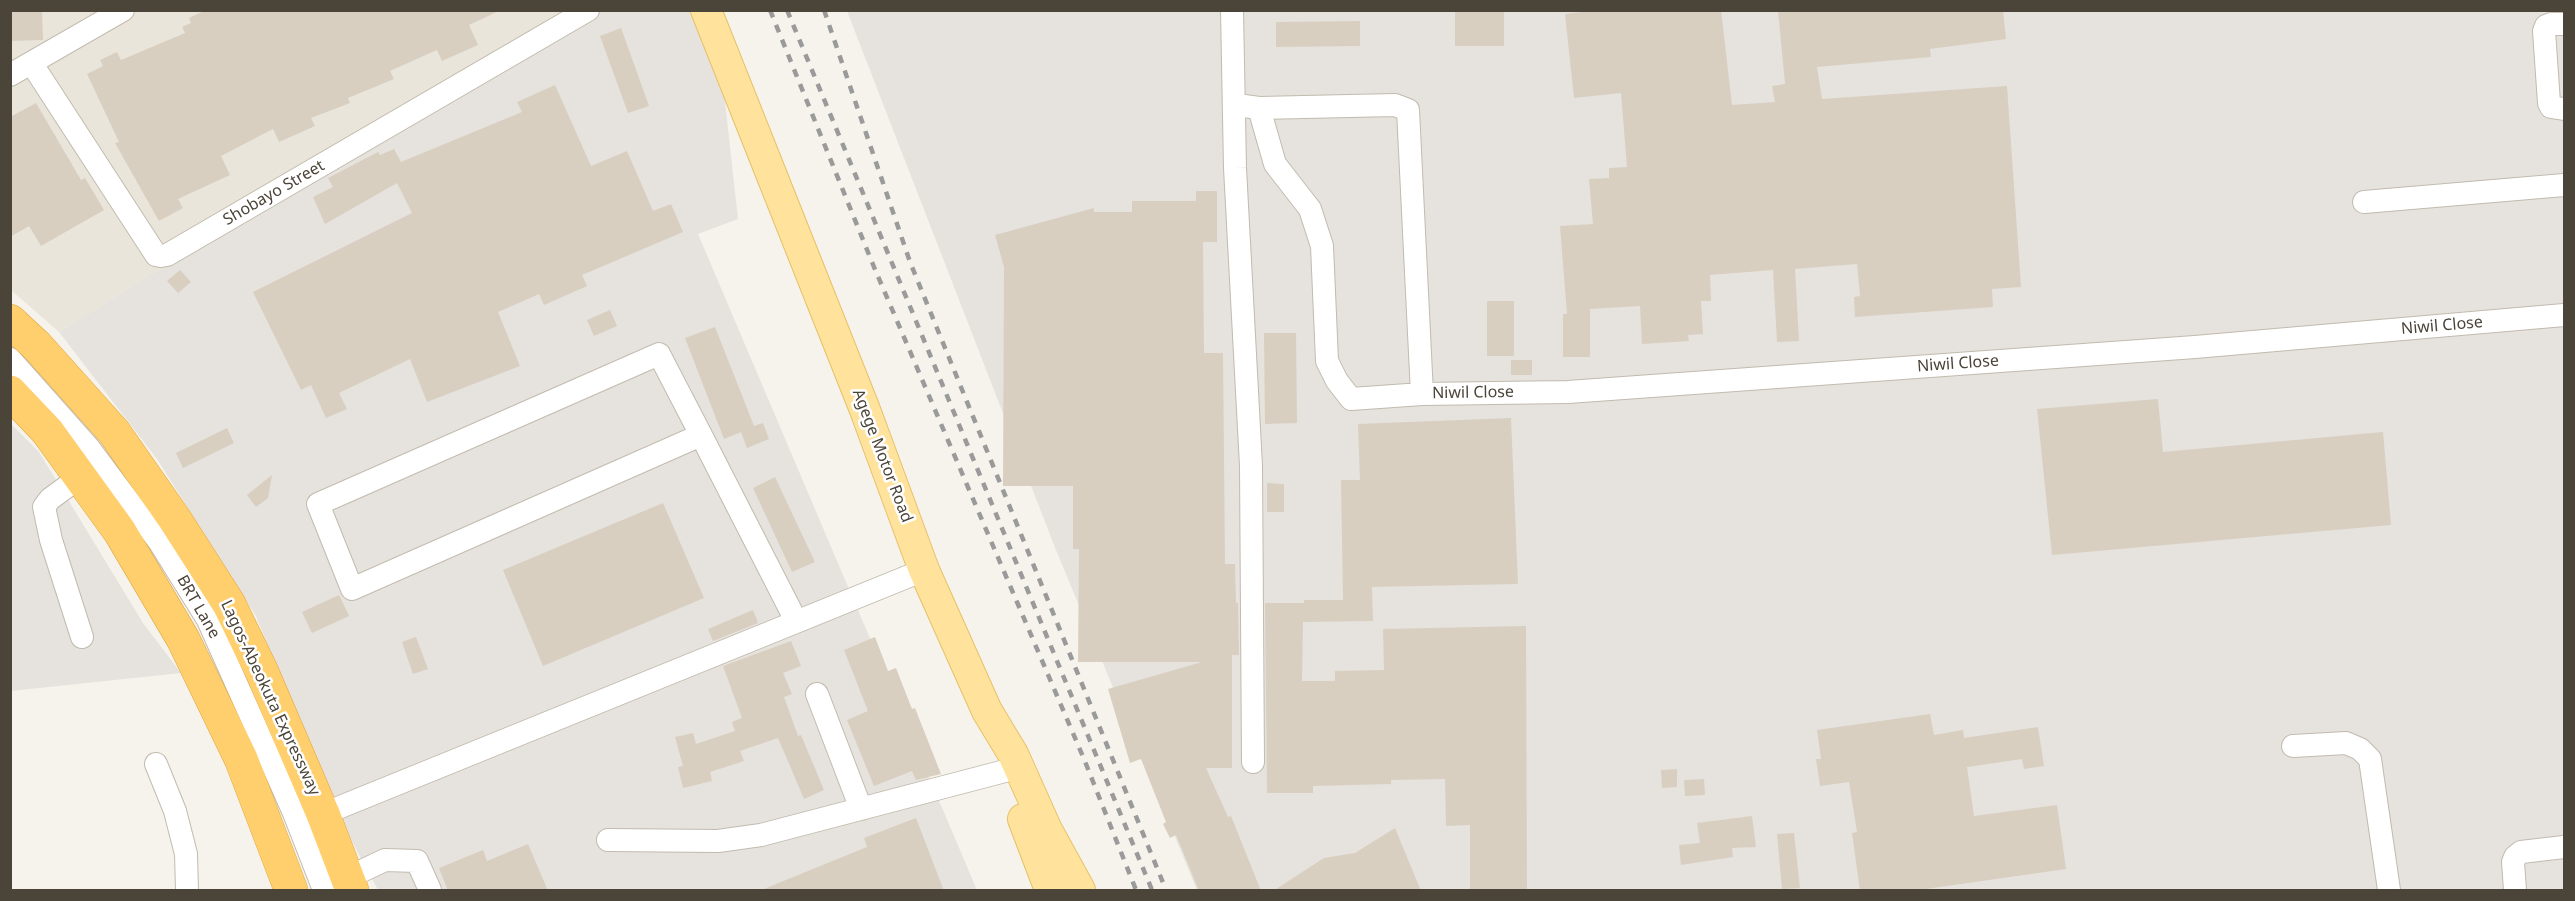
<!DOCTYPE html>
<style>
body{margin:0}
#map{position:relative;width:2575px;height:901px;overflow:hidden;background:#f6f3ec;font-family:"Noto Sans",sans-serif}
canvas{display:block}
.frame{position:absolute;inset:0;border:12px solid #4b4439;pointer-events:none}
</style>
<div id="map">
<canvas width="2575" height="901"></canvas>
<div class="frame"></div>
</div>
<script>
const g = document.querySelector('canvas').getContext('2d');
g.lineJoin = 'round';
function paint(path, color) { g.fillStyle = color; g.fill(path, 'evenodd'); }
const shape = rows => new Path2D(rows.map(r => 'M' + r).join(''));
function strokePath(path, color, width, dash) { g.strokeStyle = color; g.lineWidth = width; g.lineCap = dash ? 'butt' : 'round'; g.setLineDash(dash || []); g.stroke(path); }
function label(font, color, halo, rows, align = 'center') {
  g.font = font + ' "Noto Sans",sans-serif'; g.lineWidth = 5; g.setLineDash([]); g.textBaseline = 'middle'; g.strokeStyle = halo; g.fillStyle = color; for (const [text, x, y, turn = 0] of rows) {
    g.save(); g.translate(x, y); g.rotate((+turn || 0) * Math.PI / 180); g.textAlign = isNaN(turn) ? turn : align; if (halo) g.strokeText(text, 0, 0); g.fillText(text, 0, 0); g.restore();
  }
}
paint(shape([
 [11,11,570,11,59,332,11,290]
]), '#eae5da');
paint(shape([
 [570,11,715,11,738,219,698,234,977,890,378,890,348,834,300,726,256,616,157,459,59,332],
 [847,11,2564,11,2564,890,1197,890,1056,550],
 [10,423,39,452,143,623,181,673,11,691]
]), '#e6e2dd');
paint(shape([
 [10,10,42,10,43,40,10,41],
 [206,10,501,10,469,25,478,45,442,61,437,50,390,71,394,79,348,98,350,103,311,118,315,126,279,142,273,129,221,156,230,175,178,199,183,208,159,221,115,143,119,142,87,74,103,66,100,60,117,52,121,60,185,33,182,27,191,23,189,18],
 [1455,10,1504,10,1504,46,1455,46],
 [1600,10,1721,10,1732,105,1775,102,1772,86,1785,84,1778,10,2003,10,2006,39,1930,49,1931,57,1817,67,1822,99,2007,86,2021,287,1992,289,1993,307,1855,317,1854,297,1860,296,1857,264,1795,269,1799,341,1777,342,1773,270,1710,275,1711,301,1701,301,1703,334,1688,335,1689,341,1642,344,1640,306,1590,309,1590,357,1563,357,1563,314,1567,314,1560,226,1593,224,1589,179,1609,178,1609,168,1627,167,1621,93,1574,98,1565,14],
 [1360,21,1360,46,1276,47,1276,22],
 [621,28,649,106,628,113,600,36],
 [555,85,591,166,627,151,653,211,671,204,683,232,582,275,587,286,544,305,539,294,498,312,520,366,427,402,410,359,339,393,347,409,326,418,311,385,301,390,253,292,412,213,397,183,325,224,313,197,333,187,328,178,378,152,380,155,394,149,401,162,522,112,517,102],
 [36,103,81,180,85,178,104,210,41,246,29,226,10,237,10,117],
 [1196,191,1217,191,1217,242,1203,242,1204,353,1223,353,1225,564,1235,564,1236,603,1238,603,1239,655,1232,655,1232,768,1206,768,1228,817,1231,816,1261,891,1199,891,1176,835,1170,838,1163,824,1166,822,1141,759,1130,763,1108,689,1202,662,1078,662,1079,549,1073,549,1073,486,1003,486,1004,267,995,235,1094,208,1094,212,1132,212,1132,201,1196,201],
 [180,270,191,282,178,293,167,281],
 [1487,301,1514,301,1514,356,1487,356],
 [610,310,617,326,594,336,587,320],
 [715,327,754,426,763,423,769,439,747,448,741,432,724,439,685,338],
 [1264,333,1296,333,1297,423,1265,424],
 [1511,360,1532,360,1532,375,1511,375],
 [2158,399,2163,452,2383,432,2391,525,2052,555,2037,409],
 [1511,418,1518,584,1372,587,1373,621,1303,622,1302,681,1335,681,1335,671,1384,670,1383,629,1526,626,1527,891,1470,891,1470,825,1446,826,1445,779,1391,780,1391,784,1313,786,1313,793,1267,793,1265,603,1304,603,1304,600,1343,600,1341,480,1360,480,1358,424],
 [227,428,234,443,183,468,176,453],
 [272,475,268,498,256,507,247,495],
 [775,477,815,562,792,572,753,488],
 [1267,483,1284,484,1284,512,1267,512],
 [663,503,704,598,543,666,503,570],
 [339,595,349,616,312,633,302,612],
 [753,610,758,623,713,641,708,629],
 [416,637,428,669,413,674,402,642],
 [875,637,888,671,896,668,912,709,915,708,941,774,916,780,912,771,874,786,847,720,868,711,844,650],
 [791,641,801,666,783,673,792,694,784,697,798,736,801,735,824,790,804,799,778,738,740,751,744,761,710,772,712,781,683,788,678,767,683,766,675,737,693,733,696,744,735,731,732,722,742,718,723,666],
 [1930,714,1934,735,1963,730,1964,738,2038,727,2044,766,2024,769,2022,759,1967,767,1974,816,2057,805,2066,869,1912,891,1860,891,1852,833,1857,832,1849,782,1820,786,1816,759,1821,759,1817,730],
 [1677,769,1677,787,1662,788,1661,770],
 [1704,779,1705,795,1685,796,1684,780],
 [1752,816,1756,847,1732,848,1733,857,1681,865,1679,845,1700,843,1697,823],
 [916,818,944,891,759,891,867,847,864,838],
 [1395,828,1421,891,1273,891,1324,858,1355,853],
 [1794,833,1800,888,1782,889,1777,834],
 [528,844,548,891,448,891,439,868,483,850,487,861]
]), '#d8cfc1');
const minor = shape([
 [1232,10,1235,168,1251,466,1253,762],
 [2564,24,2551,24,2546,26,2544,31,2549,103,2551,107,2564,109],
 [32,64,156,255,161,256,167,255,588,10],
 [10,75,123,10],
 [1244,106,1259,108,1395,105,1408,110,1422,394],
 [1259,108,1275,164,1310,209,1322,246,1327,361,1337,381,1351,399,1422,394,1568,392,2195,347,2564,315],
 [2364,202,2564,185],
 [10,359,89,448,160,543,208,620,294,813,324,890],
 [701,435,352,589,318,504,659,354,701,435,792,613,794,621],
 [80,477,50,499,44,507,51,540,82,637],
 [817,694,861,809],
 [2293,746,2346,743,2360,749,2370,759,2389,890],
 [156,764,175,811,186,854,187,890],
 [323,814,924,570],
 [608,840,718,841,761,835,1005,771],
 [347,878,385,860,417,861,430,890],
 [2515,890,2513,862,2515,857,2521,852,2564,847]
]);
const major = shape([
 [706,10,865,410,924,570,987,711,1013,754,1047,830,1080,890],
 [1023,819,1050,890]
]);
const highway = shape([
 [10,321,37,346,114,432,174,518,229,604,262,672,323,814,352,890],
 [10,392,47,431,120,532,183,639,241,759,291,890]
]);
strokePath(minor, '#c2bbae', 24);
strokePath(major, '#e6c16a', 32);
strokePath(highway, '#e0a43c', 34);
strokePath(minor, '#fff', 22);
strokePath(major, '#ffe39c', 30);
strokePath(highway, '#ffcf6e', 33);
strokePath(shape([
 [770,10,874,267,1084,759,1136,890],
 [787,10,1152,890],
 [824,10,910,262,1166,890]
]), '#9a9a9a', 4.5, [8, 8]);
label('16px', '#4b4439', '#fff', [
 ["Shobayo Street",274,193,-30],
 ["Niwil Close",2442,326,-5],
 ["Niwil Close",1958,364,-4],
 ["Niwil Close",1473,393,-1],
 ["Agege Motor Road",882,456,69],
 ["BRT Lane",198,607,60],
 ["Lagos-Abeokuta Expressway",270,698,65]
]);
</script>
